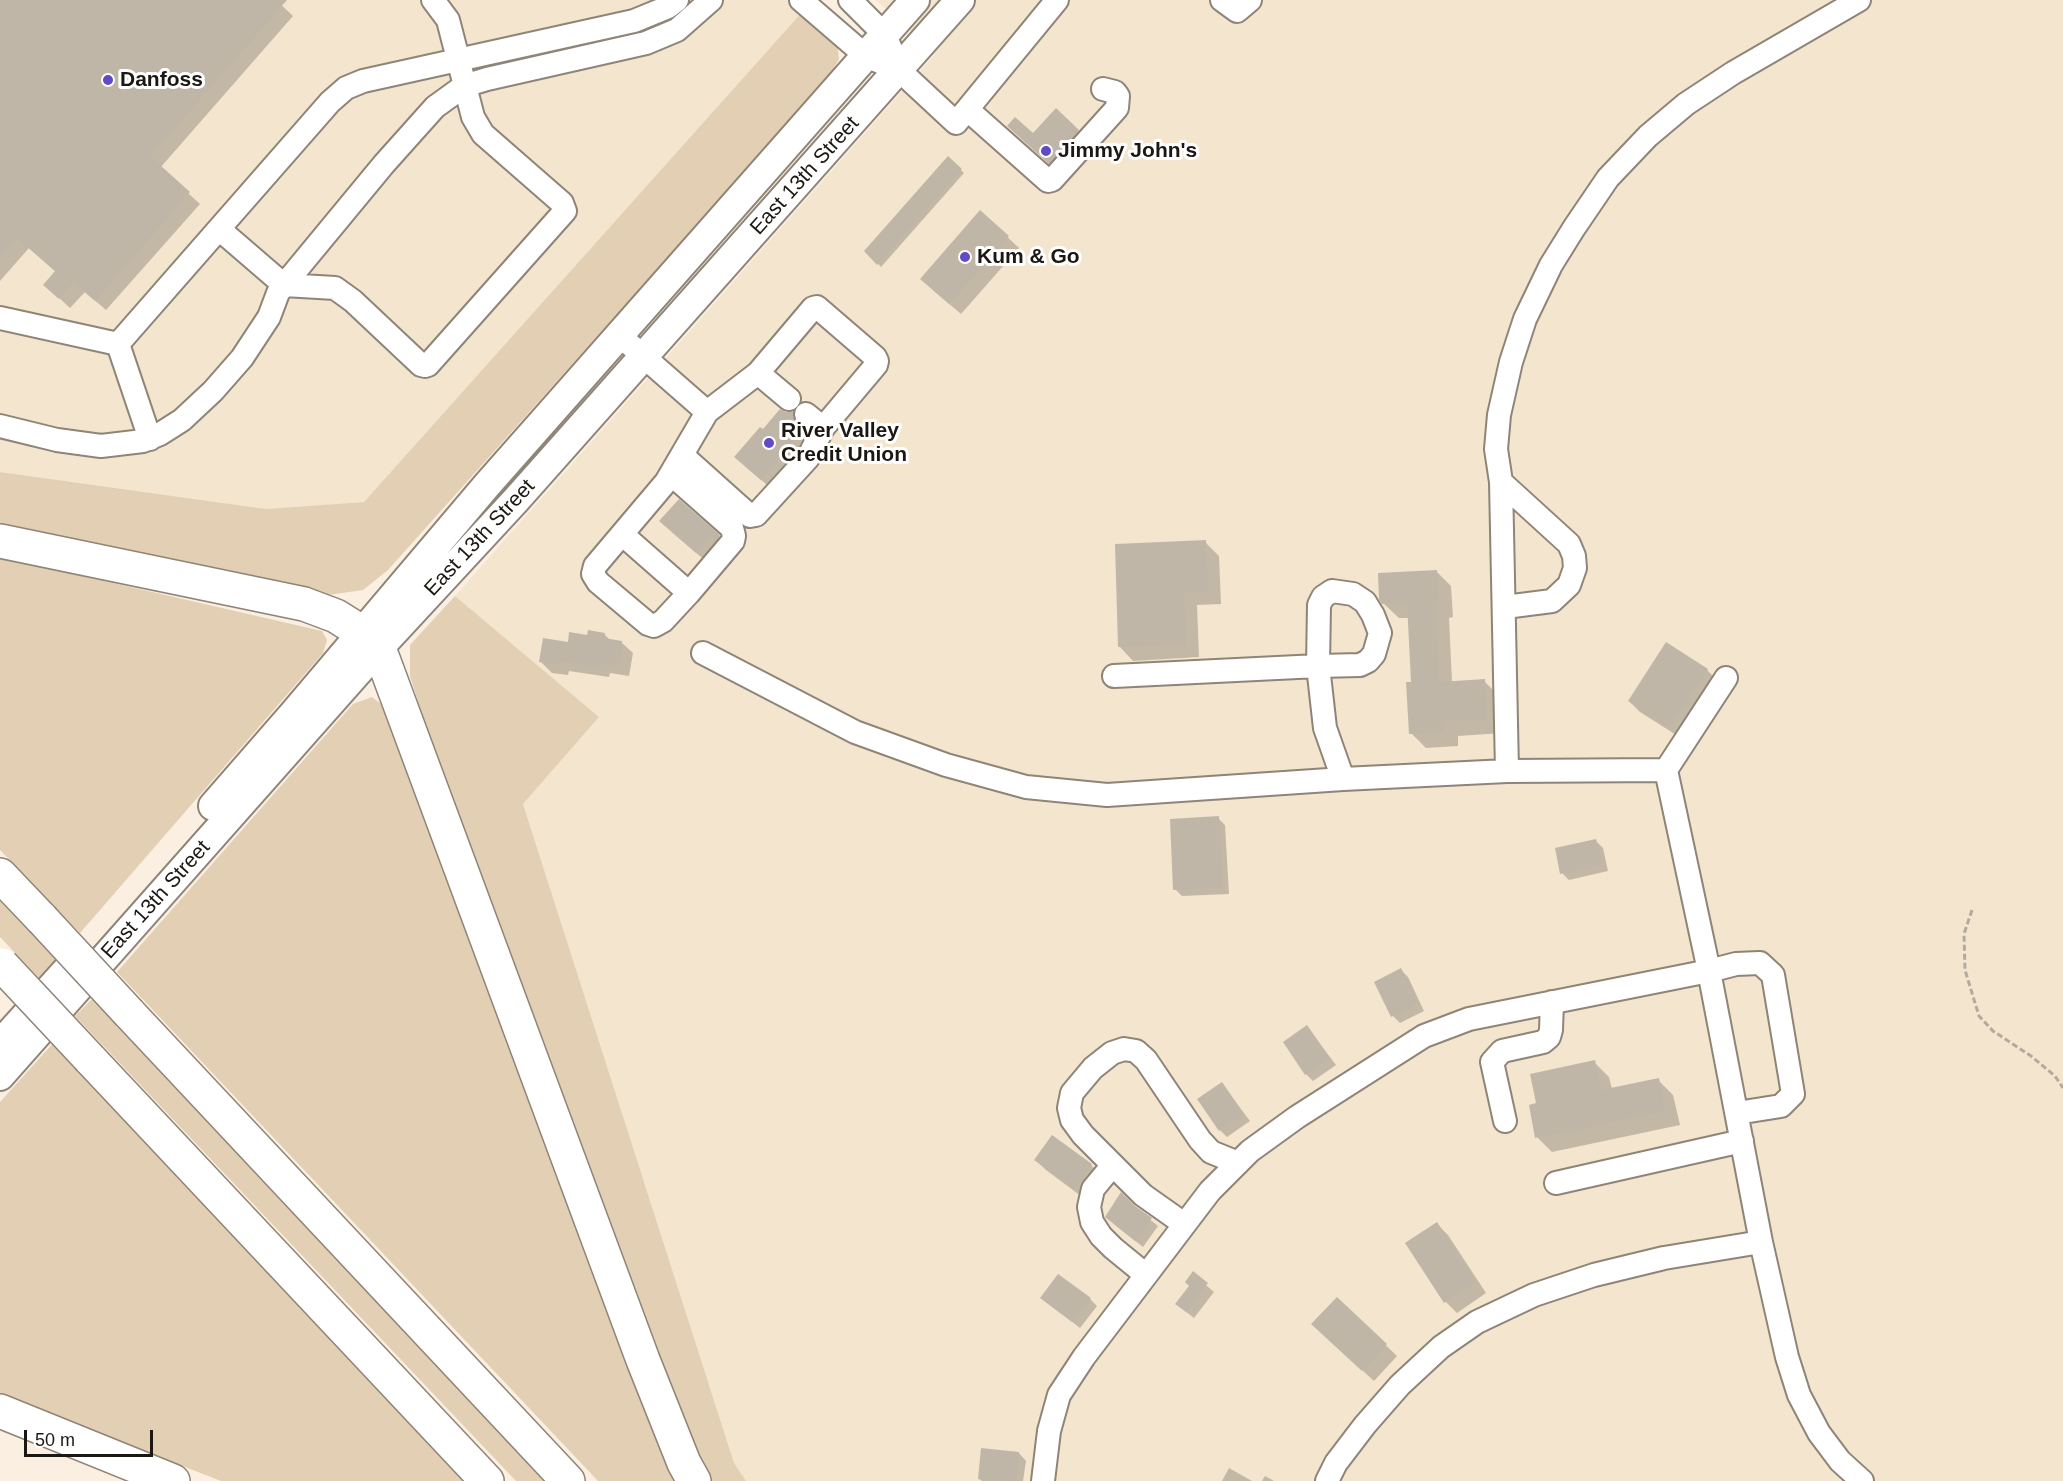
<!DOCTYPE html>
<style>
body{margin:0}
#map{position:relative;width:2063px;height:1481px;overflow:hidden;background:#faefe1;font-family:Helvetica,sans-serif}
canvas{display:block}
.scale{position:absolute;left:24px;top:1430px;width:129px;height:27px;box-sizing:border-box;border:3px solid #1b1712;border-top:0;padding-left:8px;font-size:18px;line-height:21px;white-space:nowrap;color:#1b1712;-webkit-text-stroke:4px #fff;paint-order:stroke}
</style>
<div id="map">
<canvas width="2063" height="1481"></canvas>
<div class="scale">50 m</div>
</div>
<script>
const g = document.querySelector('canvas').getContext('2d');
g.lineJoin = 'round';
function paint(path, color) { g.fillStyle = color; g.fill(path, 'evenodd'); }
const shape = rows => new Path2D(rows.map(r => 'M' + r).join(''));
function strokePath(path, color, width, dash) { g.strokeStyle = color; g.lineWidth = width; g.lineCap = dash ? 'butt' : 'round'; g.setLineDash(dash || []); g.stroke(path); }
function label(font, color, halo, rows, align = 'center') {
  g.font = font + ' Helvetica,sans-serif'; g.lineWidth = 6; g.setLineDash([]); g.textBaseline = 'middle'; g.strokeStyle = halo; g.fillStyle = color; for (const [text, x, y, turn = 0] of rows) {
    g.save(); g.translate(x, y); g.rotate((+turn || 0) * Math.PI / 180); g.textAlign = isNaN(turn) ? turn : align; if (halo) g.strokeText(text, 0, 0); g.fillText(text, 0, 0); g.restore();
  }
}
paint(shape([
 [0,0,793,0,804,10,364,502,266,509,0,472],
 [876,0,2063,0,2063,1481,746,1481,734,1463,523,804,599,717,455,596,935,54]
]), '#f4e5cf');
paint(shape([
 [804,10,837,42,839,59,828,78,388,570,363,590,328,595,0,525,0,472,266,509,364,502],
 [0,557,322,631,327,640,323,653,80,933,0,850],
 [455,596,599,717,523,804,734,1463,746,1481,706,1481,467,856,410,676,410,645],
 [372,697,389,710,680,1481,598,1481,117,972,353,704],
 [0,896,59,958,40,979,0,937],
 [95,996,554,1481,516,1481,75,1016],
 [55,1041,468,1481,221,1481,0,1395,0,1102]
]), '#e3cfb3');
paint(shape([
 [0,0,276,0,293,16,160,168,200,204,106,310,85,292,70,308,56,295,56,272,29,248,0,281],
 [1078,131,1089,142,1061,173,1020,137],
 [948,158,964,173,881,267,866,251],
 [981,212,1019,248,961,314,933,290],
 [792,413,803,425,804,432,814,442,773,490,747,468,763,431],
 [679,501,719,536,730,547,708,563,672,532],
 [1205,542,1219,556,1221,604,1197,605,1199,657,1133,661,1120,647],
 [1436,571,1451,586,1453,617,1449,618,1452,682,1484,681,1499,696,1502,733,1458,736,1458,746,1426,748,1411,733,1413,683,1409,618,1399,618,1383,603],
 [604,634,611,641,621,642,633,653,629,676,610,673,609,677,569,671,568,675,552,673,541,662,569,644,588,637],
 [1707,670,1718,681,1681,738,1640,712,1629,701],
 [1218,818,1225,825,1229,894,1182,896,1175,889],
 [1596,841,1603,848,1608,871,1569,880,1562,873],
 [1401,970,1408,977,1424,1011,1400,1023,1393,1016],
 [1307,1027,1336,1065,1313,1081,1306,1074],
 [1594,1062,1609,1077,1612,1089,1658,1080,1673,1095,1680,1125,1552,1152,1537,1137,1538,1105],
 [1222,1084,1250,1121,1227,1137,1220,1130],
 [1035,1159,1091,1165,1102,1176,1085,1199,1046,1170],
 [1134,1207,1158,1226,1143,1247,1114,1224],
 [1437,1224,1448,1235,1486,1293,1457,1313,1446,1302],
 [1193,1274,1214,1292,1194,1318,1185,1311],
 [1042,1298,1090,1299,1097,1306,1080,1328],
 [1337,1299,1397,1356,1374,1381,1324,1335],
 [1019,1453,1026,1461,1023,1481,982,1481,979,1479],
 [1229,1468,1252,1481,1222,1481],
 [1265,1476,1274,1481,1262,1481]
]), '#0003');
paint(shape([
 [0,0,287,0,150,156,190,192,95,301,73,282,59,299,43,285,55,271,17,238,0,258],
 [1056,108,1079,130,1049,164,1007,126,1015,117,1033,133],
 [948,156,962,169,877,265,864,251],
 [980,210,1009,236,949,304,920,279],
 [780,409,786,412,793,412,794,419,804,430,761,480,734,457,760,427,763,429],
 [679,499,720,535,716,540,711,535,696,553,659,521],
 [1206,540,1208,591,1184,592,1186,644,1118,647,1115,544],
 [1437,570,1438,603,1435,603,1439,682,1485,679,1487,719,1443,721,1444,732,1409,734,1406,682,1411,682,1407,603,1382,604,1379,599,1378,573],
 [588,630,605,633,604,638,622,641,619,666,599,663,598,666,558,661,558,665,539,662,543,638,568,642,569,632,587,635],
 [1666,642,1708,669,1669,728,1628,701],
 [1219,816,1223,887,1173,890,1170,819],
 [1596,839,1602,864,1560,874,1555,848],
 [1401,968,1418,1003,1391,1017,1374,982],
 [1307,1025,1330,1058,1305,1075,1283,1042],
 [1595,1060,1601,1090,1659,1078,1665,1111,1535,1138,1529,1105,1536,1103,1530,1074],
 [1222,1082,1244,1114,1219,1131,1197,1099],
 [1052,1135,1092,1164,1074,1189,1034,1160],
 [1121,1192,1135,1206,1152,1218,1135,1241,1105,1217],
 [1437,1222,1476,1282,1444,1303,1405,1243],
 [1193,1271,1208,1283,1186,1312,1175,1304,1189,1286,1185,1282],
 [1058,1274,1091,1298,1072,1322,1040,1298],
 [1337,1297,1387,1344,1362,1371,1311,1324],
 [981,1448,1019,1452,1016,1481,978,1479]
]), '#c0b6a8');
const minor = shape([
 [801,0,866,56,899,70,956,123,1057,0],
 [850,0,885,35,891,49],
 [1222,0,1237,11,1250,0],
 [968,110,1048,181,1052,180,1117,108,1118,96,1115,92,1103,89],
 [219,229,284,285,335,288,353,301,421,365,425,366,428,365,565,211,562,203,483,134,473,117,448,20,433,0],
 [0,318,118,344,330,102,346,88,363,81,634,21,668,7,677,0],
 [619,335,707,412],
 [118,344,150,439],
 [758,373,789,399],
 [806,414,823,428],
 [0,426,57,440,101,446,143,441,160,434,182,420,213,391,242,358,269,317,278,293,284,285,384,164,435,107,464,86,487,79,646,43,677,30,711,0],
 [671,474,732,528,734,536,733,541,689,593,663,621,654,626,648,624,598,582,593,574,595,566,666,482,707,412,758,373,813,308,817,307,875,357,877,361,876,365,823,428,808,458,756,515,750,516,683,456],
 [1501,482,1569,544,1574,556,1575,568,1569,585,1552,601,1505,607],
 [623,535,689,593],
 [1332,591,1353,594,1365,602,1373,615,1380,633,1374,654,1368,661,1360,665,1318,666,1319,605,1323,597,1332,591],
 [703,653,855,732,946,765,1026,787,1107,795,1343,779,1507,771,1666,770,1709,971,1761,1242,1787,1357,1799,1395,1819,1433,1840,1461,1862,1481],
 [1114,676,1318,666,1325,728,1343,779],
 [1666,770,1726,678],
 [1507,771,1501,482,1496,449,1499,415,1511,362,1525,319,1551,265,1574,228,1608,178,1648,136,1686,104,1733,73,1859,0],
 [1505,1121,1492,1062,1502,1051,1543,1042,1549,1037,1551,1030,1552,1002],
 [1112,1166,1093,1189,1089,1207,1092,1222,1101,1236,1113,1248,1146,1275],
 [1556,1183,1742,1141],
 [1184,1224,1143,1195,1083,1135,1072,1120,1069,1108,1072,1093,1093,1068,1112,1053,1124,1049,1136,1051,1146,1060,1200,1140,1211,1152,1238,1163],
 [1043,1481,1049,1431,1059,1395,1084,1357,1210,1191,1250,1151,1297,1117,1424,1036,1469,1019,1709,971,1736,964,1760,963,1773,975,1793,1094,1781,1106,1737,1113],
 [1327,1481,1336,1463,1365,1425,1400,1385,1441,1347,1477,1322,1534,1295,1594,1275,1664,1258,1761,1242]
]);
const major = shape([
 [213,806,294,713,487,485,915,0],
 [0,1044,77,959],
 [0,1076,379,648,516,500,960,0]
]);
const highway = shape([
 [0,541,304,604,336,616,363,633,379,648,643,1360,684,1463,694,1481],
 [0,875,42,919],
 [129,1013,568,1481],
 [90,1059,487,1481],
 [0,1411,173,1481]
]);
strokePath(minor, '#8e8477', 26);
strokePath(major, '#8e8477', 32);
strokePath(highway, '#8e8477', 36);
strokePath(shape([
 [1972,910,1964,934,1965,970,1979,1016,1993,1031,2031,1056,2055,1076,2063,1088]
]), '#b3aa9f', 3, [6, 3]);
strokePath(minor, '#fff', 22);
strokePath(major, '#fff', 28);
strokePath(highway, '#fff', 33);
const highwayBridge = shape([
 [42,919,129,1013],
 [2,965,90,1059]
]);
strokePath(highwayBridge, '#8e8477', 36, []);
strokePath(highwayBridge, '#fff', 33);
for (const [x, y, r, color] of [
 [108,80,6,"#604bc4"],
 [1046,151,6,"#604bc4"],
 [965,257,6,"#604bc4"],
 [769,443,6,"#604bc4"]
]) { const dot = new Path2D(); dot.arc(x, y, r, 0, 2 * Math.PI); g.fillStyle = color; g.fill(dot); strokePath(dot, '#fff', 2); }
label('bold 21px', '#1b1712', '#fff', [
 ["Danfoss",120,80],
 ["Jimmy John's",1058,151],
 ["Kum & Go",977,257],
 ["River Valley",781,431],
 ["Credit Union",781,455]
], 'left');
label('21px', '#1b1712', '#fff', [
 ["East 13th Street",805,176,-48],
 ["East 13th Street",480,538,-47],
 ["East 13th Street",156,900,-48]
]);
</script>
